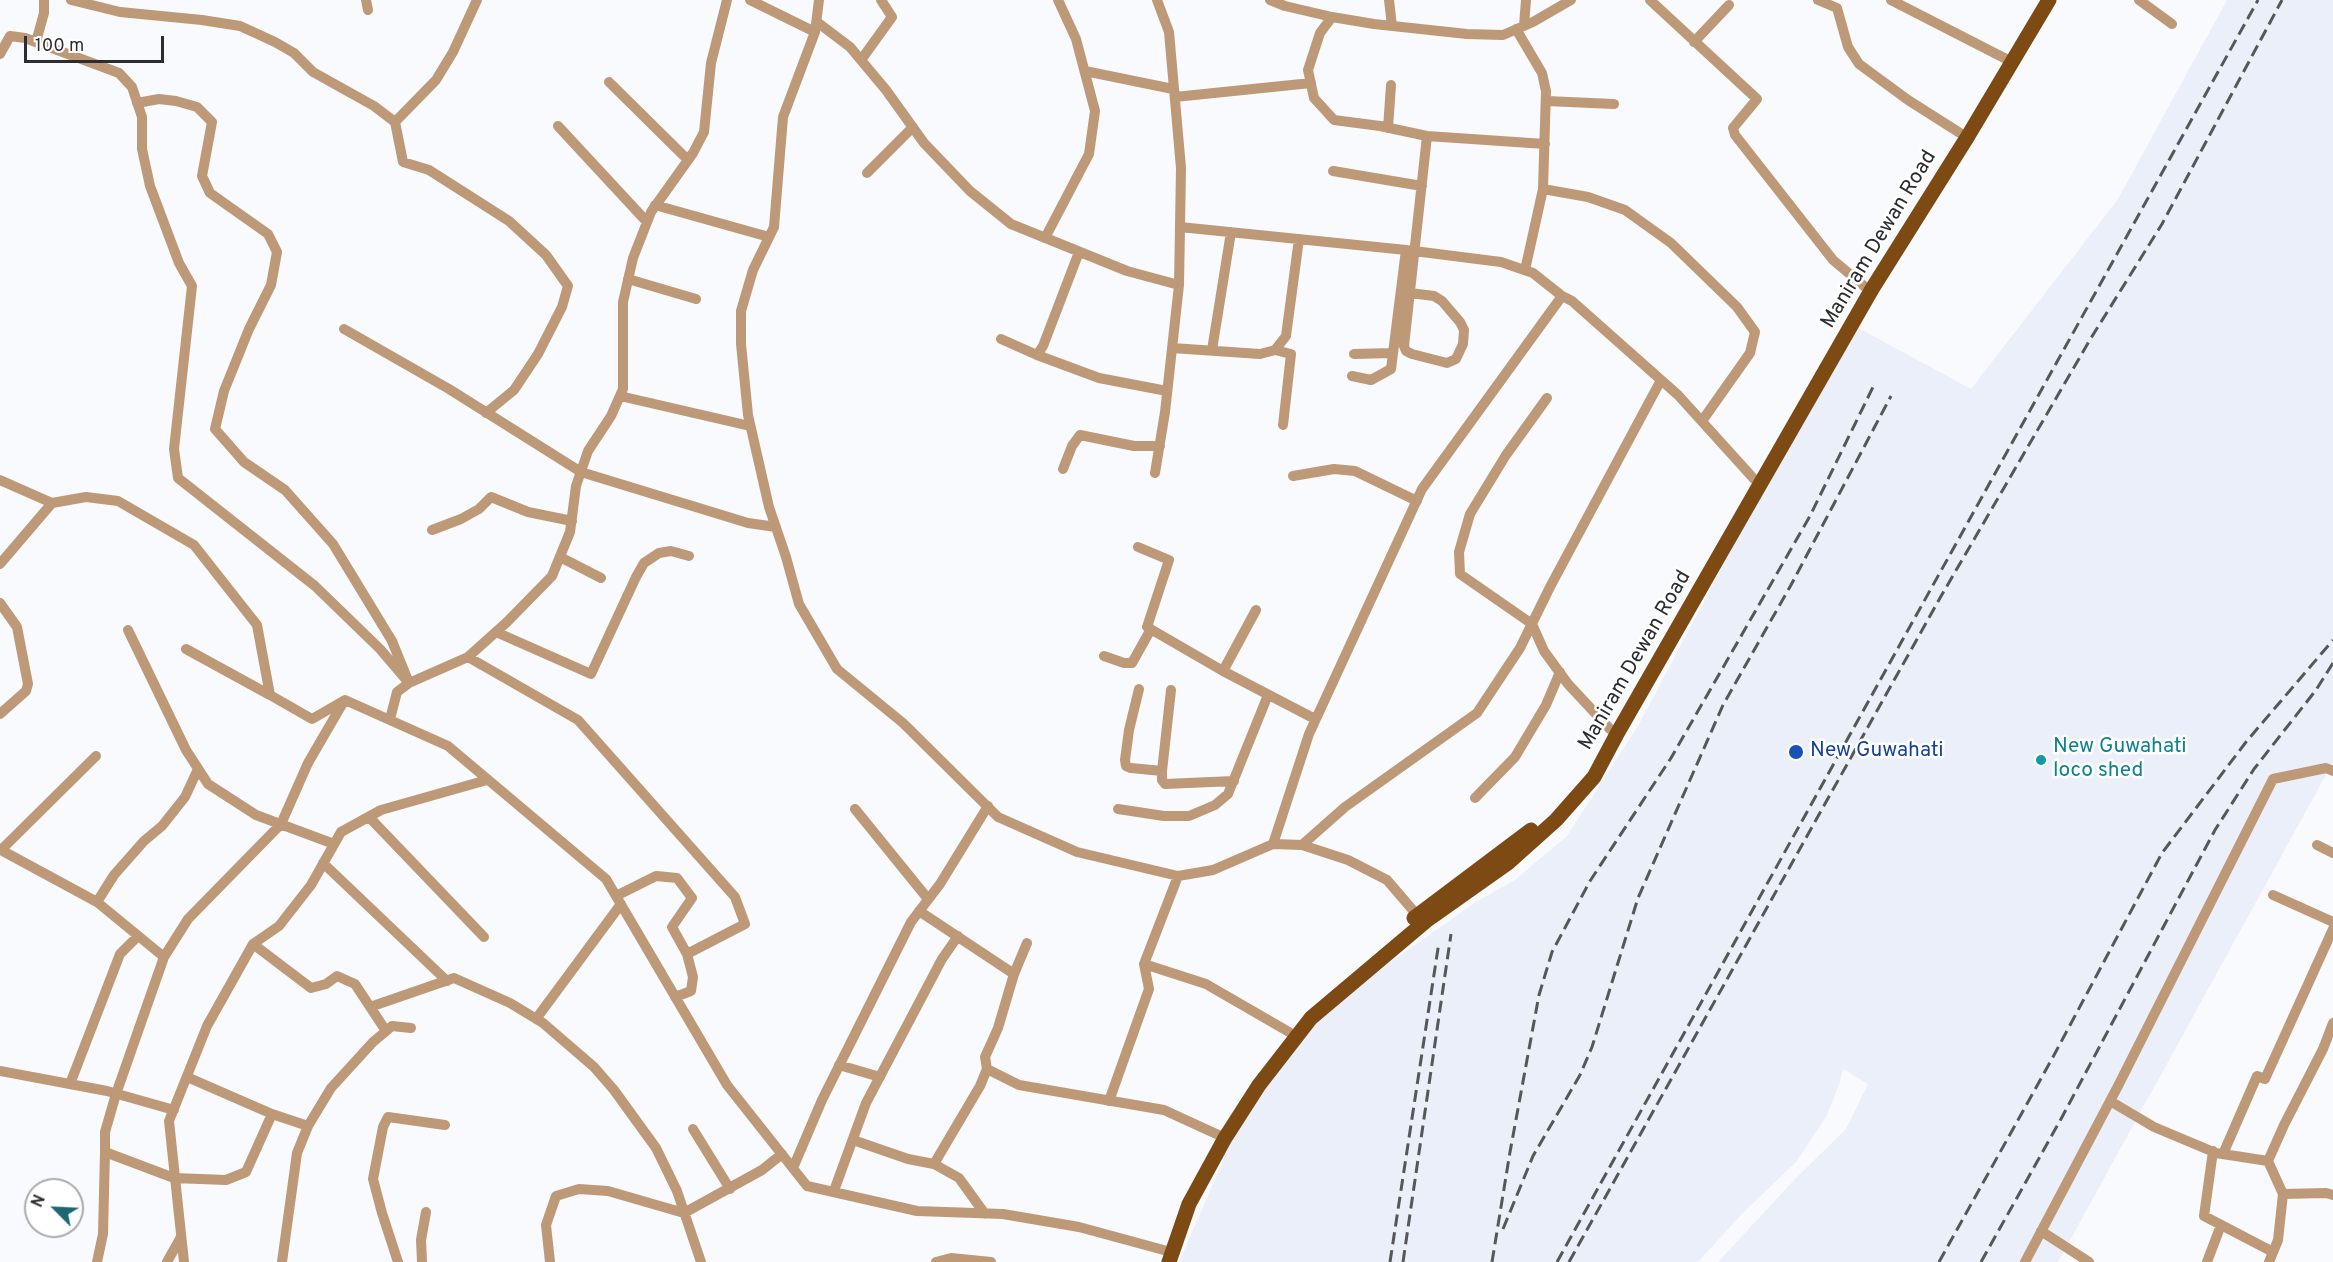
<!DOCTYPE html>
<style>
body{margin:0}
#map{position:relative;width:2333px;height:1262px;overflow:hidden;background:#f9fafd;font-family:Overpass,sans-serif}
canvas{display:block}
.north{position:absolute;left:24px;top:1178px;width:60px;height:60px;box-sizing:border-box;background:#fff;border:2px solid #ababab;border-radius:50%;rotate:294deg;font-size:16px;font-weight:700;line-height:24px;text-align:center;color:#2c2d2e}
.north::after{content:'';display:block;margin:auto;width:21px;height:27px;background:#1c6772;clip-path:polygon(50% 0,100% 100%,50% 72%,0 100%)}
.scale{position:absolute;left:24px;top:36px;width:140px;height:27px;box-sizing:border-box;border:3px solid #2c2d2e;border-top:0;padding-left:8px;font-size:18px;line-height:21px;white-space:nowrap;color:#2c2d2e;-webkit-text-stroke:4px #fff;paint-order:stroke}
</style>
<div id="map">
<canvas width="2333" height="1262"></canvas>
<div class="north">N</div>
<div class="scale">100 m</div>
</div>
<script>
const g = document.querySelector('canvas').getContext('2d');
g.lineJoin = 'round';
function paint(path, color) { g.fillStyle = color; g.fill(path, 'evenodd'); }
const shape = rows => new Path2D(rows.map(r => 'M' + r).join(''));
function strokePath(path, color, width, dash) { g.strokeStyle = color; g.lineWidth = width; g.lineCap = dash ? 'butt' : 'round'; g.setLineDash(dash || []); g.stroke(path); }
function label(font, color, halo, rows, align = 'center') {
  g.font = font + ' Overpass,sans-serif'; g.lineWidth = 5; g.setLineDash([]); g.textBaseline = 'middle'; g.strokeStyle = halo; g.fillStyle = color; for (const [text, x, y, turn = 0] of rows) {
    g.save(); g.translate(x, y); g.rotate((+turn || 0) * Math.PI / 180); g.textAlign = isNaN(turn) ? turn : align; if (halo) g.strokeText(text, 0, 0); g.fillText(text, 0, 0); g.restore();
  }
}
paint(shape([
 [2227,0,2333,0,2333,762,2058,1262,1718,1262,1796,1178,1846,1129,1868,1084,1843,1069,1839,1085,1826,1117,1796,1162,1741,1215,1698,1262,1179,1262,1241,1120,1328,1006,1476,902,1515,880,1567,836,1638,726,1851,324,1971,389,2118,199]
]), '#ebeff9');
strokePath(shape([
 [71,0,120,12,202,20,240,26,275,42,294,53,313,72,374,106,395,122,403,162,429,170,509,221,546,255,568,286,562,307,538,354,514,390,486,413],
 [366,0,368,10],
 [750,0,815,32],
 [819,0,815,32,783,117,774,227,753,270,741,311,741,344,748,415,769,507,786,557,799,604,837,669,903,723,998,817,1077,852,1178,876,1213,870,1273,844,1302,845,1348,860,1387,880,1417,915],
 [1270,0,1285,6,1332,17],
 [1389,0,1392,26],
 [1650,0,1757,99,1733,128,1735,135,1833,260,1870,291],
 [1818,0,1837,8,1848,47,1859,64,1908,100,1960,133],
 [1891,0,2012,62],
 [2139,0,2172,24],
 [817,22,850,47,886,90,924,143,970,191,1011,224,1127,271,1179,285],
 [1524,26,1526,0],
 [1516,29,1542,73,1546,91,1543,189,1525,270],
 [36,42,44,13,44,0],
 [1694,42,1729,5],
 [0,54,10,36,25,38,119,73,132,87,142,117,142,149,150,186,179,263,192,286,174,449,178,478,315,586,380,649,409,683,392,641,333,544,285,490,244,462,215,429,224,391,249,329,271,285,277,252,268,234,210,193,202,176,212,122,197,107,176,101,159,99,137,103],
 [861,60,892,17,881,0],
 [1085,71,1173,89],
 [609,82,688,160],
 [1175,97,1311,83],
 [1546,101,1614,104],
 [395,122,436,80,453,52,477,0],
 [558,126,647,222],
 [1388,128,1391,85],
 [1545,144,1427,136,1380,126,1334,120,1314,98,1308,70,1320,33,1332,17,1374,24,1467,34,1503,35,1533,22,1571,0],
 [1333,171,1422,186],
 [867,173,913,127],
 [1543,189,1588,197,1625,210,1671,243,1737,307,1755,332,1750,353,1702,421],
 [655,205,769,237],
 [1180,227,1406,250,1501,262,1533,273,1562,296,1572,301,1678,395,1754,479,1762,482],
 [1045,238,1089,154,1095,111,1076,39,1058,0],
 [628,279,696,299],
 [1410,293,1434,296,1442,301,1460,322,1464,330,1463,344,1456,359,1447,363,1412,354,1406,351,1404,346,1427,136],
 [344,329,449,389,581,472,748,523,776,527],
 [1001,339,1037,355,1043,346,1079,252],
 [1172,348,1260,354,1275,350,1286,336,1299,239],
 [1212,350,1231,232],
 [1275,350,1291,354,1283,425],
 [1354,354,1393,353],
 [1037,355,1099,378,1167,391],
 [1352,376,1371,380,1391,369,1406,250],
 [620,396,750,426],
 [1547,398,1506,455,1470,514,1459,552,1460,574,1532,624,1544,651,1568,684,1610,729],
 [1063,469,1072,446,1080,435,1134,446,1160,446],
 [1155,473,1165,412,1179,285,1181,168,1169,32,1157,0],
 [1293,476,1334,469,1355,471,1417,501],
 [0,480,52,503],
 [432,530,461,519,479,509,491,497,528,512,572,521],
 [1138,547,1169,560,1147,627,1223,671,1315,719],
 [560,557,601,578],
 [0,564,52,503,86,497,118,501,194,545,257,625,270,695,312,719,345,700,448,746,606,879,727,1085,807,1186,917,1211,1003,1214,1079,1227,1171,1252],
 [0,603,17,627,28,684,26,691,0,714],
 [128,630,186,750,208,784,256,815,334,844],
 [496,632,591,674,636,577,644,563,659,553,671,551,689,556],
 [186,649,270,695],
 [1104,656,1124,663,1132,663,1151,629],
 [468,657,578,720,735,897,745,924,687,954],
 [1223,671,1256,610],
 [1139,689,1129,730,1125,760,1126,766,1131,768,1162,771],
 [1171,690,1162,771,1162,780,1165,784,1234,781],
 [390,719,397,692,409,683,468,657,507,622,552,576,570,532,576,486,588,451,611,416,623,389,623,302,633,258,651,212,693,153,704,132,711,63,727,0],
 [96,756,1,850,97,902,164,957],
 [1475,798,1515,757,1546,705,1560,672],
 [855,809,928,899],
 [1118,809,1164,816,1189,816,1215,805,1228,794,1268,695],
 [369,817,484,937],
 [1273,844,1309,734,1422,489,1562,296],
 [1302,845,1345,807,1477,713,1520,648,1550,587,1661,380],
 [2317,845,2333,853],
 [323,863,447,981],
 [2273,895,2333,922],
 [616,896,656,876,677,878,692,898,672,927,687,954,693,977,691,991,675,997],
 [97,902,114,875,144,841,162,826,185,797,198,769],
 [919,911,1014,974],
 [1027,943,1014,974,998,1028,985,1057,987,1069,1019,1085,1164,1110,1225,1138],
 [253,944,311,988,326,984,337,976,355,984,386,1031],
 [1144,964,1206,984,1289,1032],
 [370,1007,454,978,510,1003,543,1023,594,1067,614,1090,656,1148,677,1191,701,1262],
 [536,1019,621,904],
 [839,1065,880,1077],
 [0,1071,107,1091,174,1110],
 [187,1077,272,1114,308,1126],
 [70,1084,120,954,138,936],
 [1109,1101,1149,989,1144,964,1178,876],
 [2110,1101,2154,1127,2216,1153,2268,1161],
 [693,1129,730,1189],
 [853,1140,908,1159,934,1164,959,1178,985,1214],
 [2213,1151,2204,1216,2273,1252],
 [105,1152,105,1132,116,1094,164,957,188,919,281,824,308,763,344,701],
 [2223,1154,2257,1076,2265,1079,2333,929],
 [934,1164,980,1086,987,1069],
 [793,1168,822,1100,911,922,940,884,988,806],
 [835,1188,866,1103,942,959,958,936],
 [2283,1194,2326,1193,2333,1195],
 [2041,1231,2089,1262],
 [97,1262,103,1234,105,1152,174,1178,226,1180,246,1172,272,1114],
 [167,1262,181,1237],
 [184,1262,169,1121,207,1026,253,944,279,926,311,885,341,832,381,810,487,780],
 [282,1262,297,1153,308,1126,331,1088,373,1042,392,1026,411,1028],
 [398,1262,382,1213,373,1179,383,1127,388,1117,445,1125],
 [422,1262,421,1240,426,1212],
 [550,1262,546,1225,556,1196,579,1189,608,1191,684,1213,762,1170,782,1154],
 [936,1262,951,1258,991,1262],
 [2025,1262,2118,1086,2273,779,2326,768,2333,771],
 [2207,1262,2221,1225],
 [2269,1262,2278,1240,2283,1194,2268,1161,2284,1125,2323,1049,2333,1023]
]), '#bd9978', 10);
strokePath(shape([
 [1414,918,1531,830],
 [1169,1262,1189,1204,1225,1138,1259,1085,1311,1018,1426,921,1508,863,1556,820,1594,777,1618,732,1872,289,1968,136,2049,0]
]), '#7d4a13', 15);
strokePath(shape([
 [1503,1229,1533,1156,1580,1075,1592,1047,1638,898,1723,705,1791,585,1891,396],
 [1390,1262,1439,942],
 [1403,1262,1451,934],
 [1492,1262,1510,1152,1539,995,1552,952,1590,881,1671,758,1810,516,1874,385],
 [1557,1262,2258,0],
 [1569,1262,1940,598,2091,338,2162,224,2282,0],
 [1939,1262,2053,1057,2162,853,2246,742,2333,640],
 [1981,1262,2061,1119,2215,830,2254,769,2316,690,2333,663]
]), '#565758', 3, [12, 6]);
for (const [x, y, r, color] of [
 [1796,752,8,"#1a4fb4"],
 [2041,760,6,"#0f9aa8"]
]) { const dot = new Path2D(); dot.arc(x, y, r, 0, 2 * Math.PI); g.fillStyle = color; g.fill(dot); strokePath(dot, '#fff', 2); }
label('21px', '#2c2d2e', '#fff', [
 ["Maniram Dewan Road",1880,240,-59],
 ["Maniram Dewan Road",1636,661,-60]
]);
label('21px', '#0d838f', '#fff', [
 ["New Guwahati",2053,748],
 ["loco shed",2053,772]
], 'left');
label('21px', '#164399', '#fff', [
 ["New Guwahati",1810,752]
], 'left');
</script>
